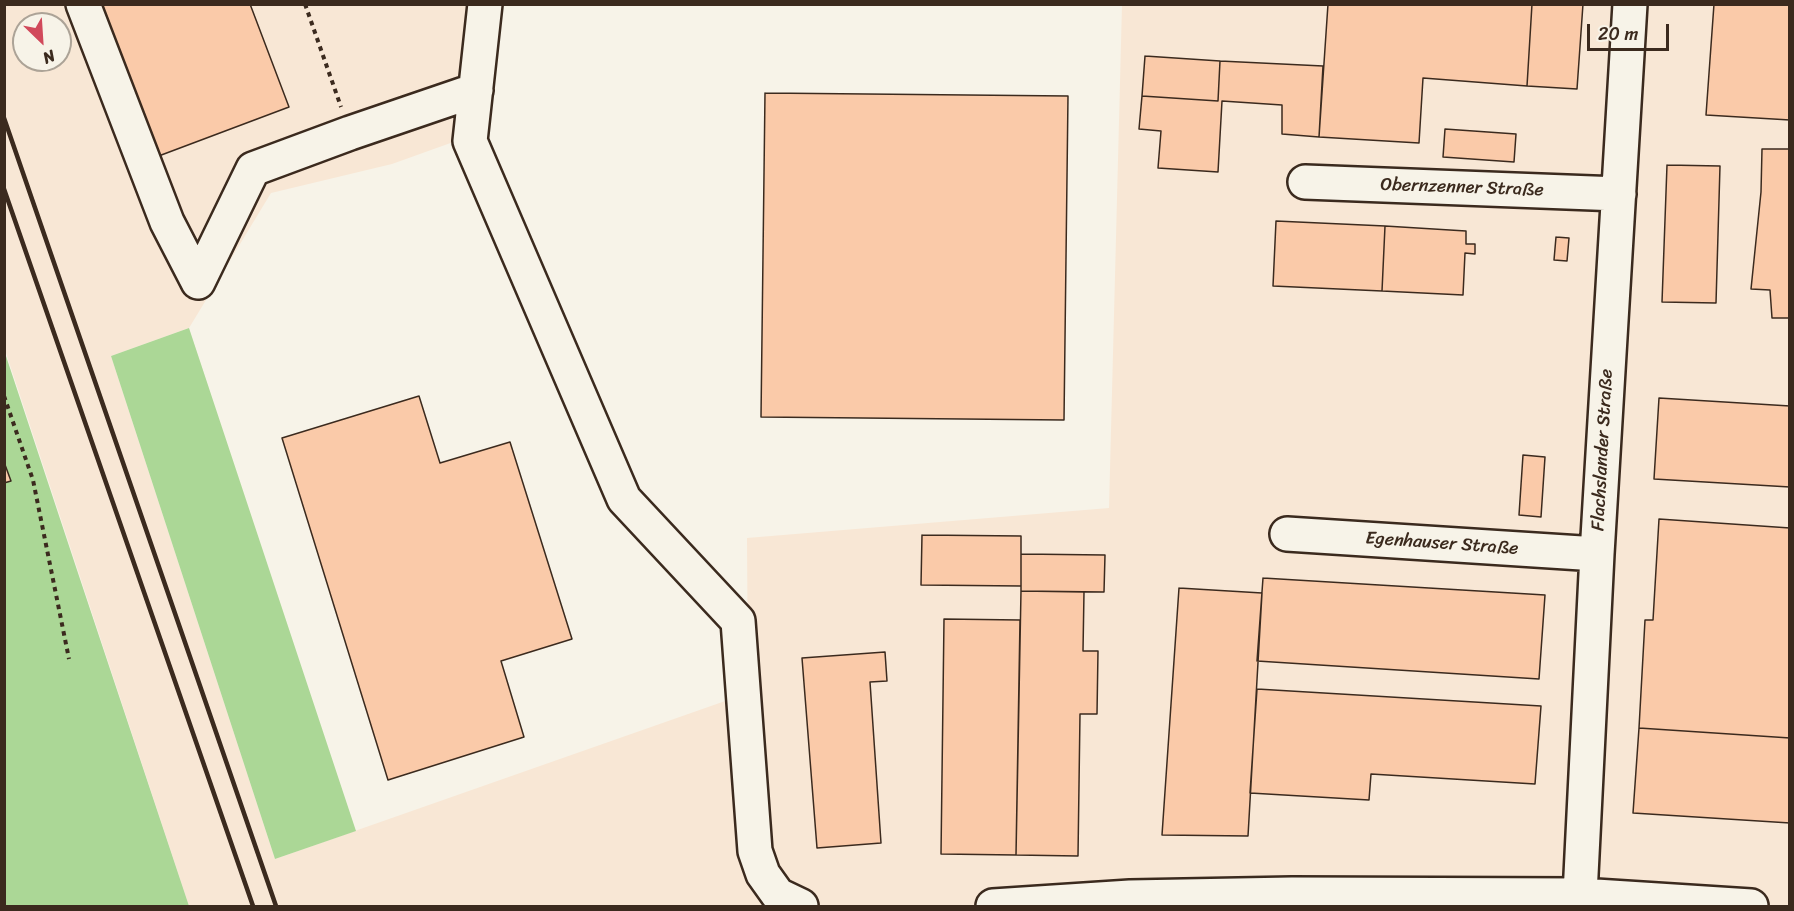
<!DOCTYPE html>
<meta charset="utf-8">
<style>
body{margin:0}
#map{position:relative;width:1794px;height:911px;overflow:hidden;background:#f7f3e8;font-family:Sriracha,sans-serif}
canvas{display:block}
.frame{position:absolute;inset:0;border:6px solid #3b2a1e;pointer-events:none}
.north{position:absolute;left:12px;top:12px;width:60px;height:60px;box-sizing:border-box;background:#f7f3e8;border:2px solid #aca397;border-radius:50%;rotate:155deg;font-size:16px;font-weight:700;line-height:24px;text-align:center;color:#3b2a1e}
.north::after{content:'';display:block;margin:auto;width:21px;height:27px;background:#d1495b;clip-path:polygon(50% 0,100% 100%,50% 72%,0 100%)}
.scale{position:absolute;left:1587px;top:24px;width:82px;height:27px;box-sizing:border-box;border:3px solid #3b2a1e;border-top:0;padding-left:8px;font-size:18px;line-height:21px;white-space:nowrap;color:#3b2a1e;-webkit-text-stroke:4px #f7f3e8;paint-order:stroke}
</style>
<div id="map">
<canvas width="1794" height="911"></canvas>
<div class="frame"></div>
<div class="north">N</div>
<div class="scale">20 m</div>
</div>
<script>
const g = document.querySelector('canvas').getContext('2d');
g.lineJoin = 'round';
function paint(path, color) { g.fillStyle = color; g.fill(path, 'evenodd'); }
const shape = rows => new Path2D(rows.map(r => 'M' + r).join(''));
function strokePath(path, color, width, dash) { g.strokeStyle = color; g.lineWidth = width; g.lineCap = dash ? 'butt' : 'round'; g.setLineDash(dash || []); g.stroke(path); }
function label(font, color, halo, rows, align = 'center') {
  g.font = font + ' Sriracha,sans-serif'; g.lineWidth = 6; g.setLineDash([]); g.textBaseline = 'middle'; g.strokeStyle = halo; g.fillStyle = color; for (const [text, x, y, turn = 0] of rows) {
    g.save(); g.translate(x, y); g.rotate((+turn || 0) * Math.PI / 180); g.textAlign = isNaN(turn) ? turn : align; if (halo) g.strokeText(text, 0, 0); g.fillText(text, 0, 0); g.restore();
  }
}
paint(shape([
 [4,5,495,5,484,131,392,164,271,193,189,328,111,356,275,859,748,693,747,538,1109,508,1122,5,1789,5,1789,906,189,906,5,350],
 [24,24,60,24,60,60,24,60]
]), '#f8e7d5');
paint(shape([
 [189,328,356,831,275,859,111,356],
 [4,350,75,564,189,906,5,906]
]), '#abd796');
const building = shape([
 [98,4,250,4,289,107,156,157,98,4],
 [1328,4,1532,4,1527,86,1423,78,1419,143,1319,137,1328,4],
 [1532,4,1583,4,1577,89,1527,86,1532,4],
 [1714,4,1790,4,1790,120,1706,115,1714,4],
 [1145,56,1220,61,1218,101,1142,96,1145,56],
 [1220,61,1323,66,1319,137,1282,134,1282,105,1222,101,1218,172,1158,168,1161,131,1139,129,1142,96,1218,101,1220,61],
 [765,93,1068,96,1064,420,761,417,765,93],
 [1445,129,1516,134,1514,162,1443,157,1445,129],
 [1762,149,1790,149,1790,318,1772,318,1770,290,1751,289,1761,192,1762,149],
 [1667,165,1720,166,1716,303,1662,302,1667,165],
 [1276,221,1385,226,1382,291,1273,286,1276,221],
 [1385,226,1466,231,1466,244,1475,244,1475,254,1465,253,1463,295,1382,291,1385,226],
 [1556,237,1569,238,1567,261,1554,260,1556,237],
 [419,396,440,463,510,442,572,639,501,661,524,737,388,780,282,438,419,396],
 [1659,398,1790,406,1790,487,1654,479,1659,398],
 [1523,455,1545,457,1541,517,1519,515,1523,455],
 [4,462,11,481,4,483,4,462],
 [1659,519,1790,528,1790,738,1639,728,1645,620,1653,620,1659,519],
 [922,535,1021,536,1021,586,921,585,922,535],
 [1021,554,1105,555,1104,592,1021,591,1021,554],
 [1263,578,1545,595,1539,679,1257,661,1263,578],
 [1179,588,1262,593,1248,836,1162,835,1179,588],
 [1021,591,1084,592,1083,651,1098,651,1097,714,1080,714,1078,856,1016,855,1021,591],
 [944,619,1020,620,1016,855,941,854,944,619],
 [885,652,887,681,870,682,881,843,817,848,802,658,885,652],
 [1257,689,1541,706,1535,784,1371,774,1369,800,1250,793,1257,689],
 [1639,728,1790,738,1790,823,1633,813,1639,728]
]);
paint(building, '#facaa9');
strokePath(building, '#3b2a1e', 1.5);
const minor = shape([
 [83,4,167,222,198,282],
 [485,4,470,141,624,499,738,621,755,851,763,874,778,895,801,906],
 [1305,182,1619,194],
 [198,282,253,169,350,133,476,90],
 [1287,534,1597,554],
 [1580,895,1597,554,1630,4],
 [993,906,1130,897,1292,894,1580,895,1751,906]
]);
strokePath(minor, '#3b2a1e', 38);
strokePath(shape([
 [305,4,341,107],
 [4,396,33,480,69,659]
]), '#3b2a1e', 4, [4.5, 4.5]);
strokePath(minor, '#f7f3e8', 33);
strokePath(shape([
 [4,118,276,906],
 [4,189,253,906]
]), '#3b2a1e', 4.5);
label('18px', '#3b2a1e', '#f7f3e8', [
 ["Obernzenner Straße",1462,188,2],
 ["Flachslander Straße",1603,450,-87],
 ["Egenhauser Straße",1442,544,4]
]);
</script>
